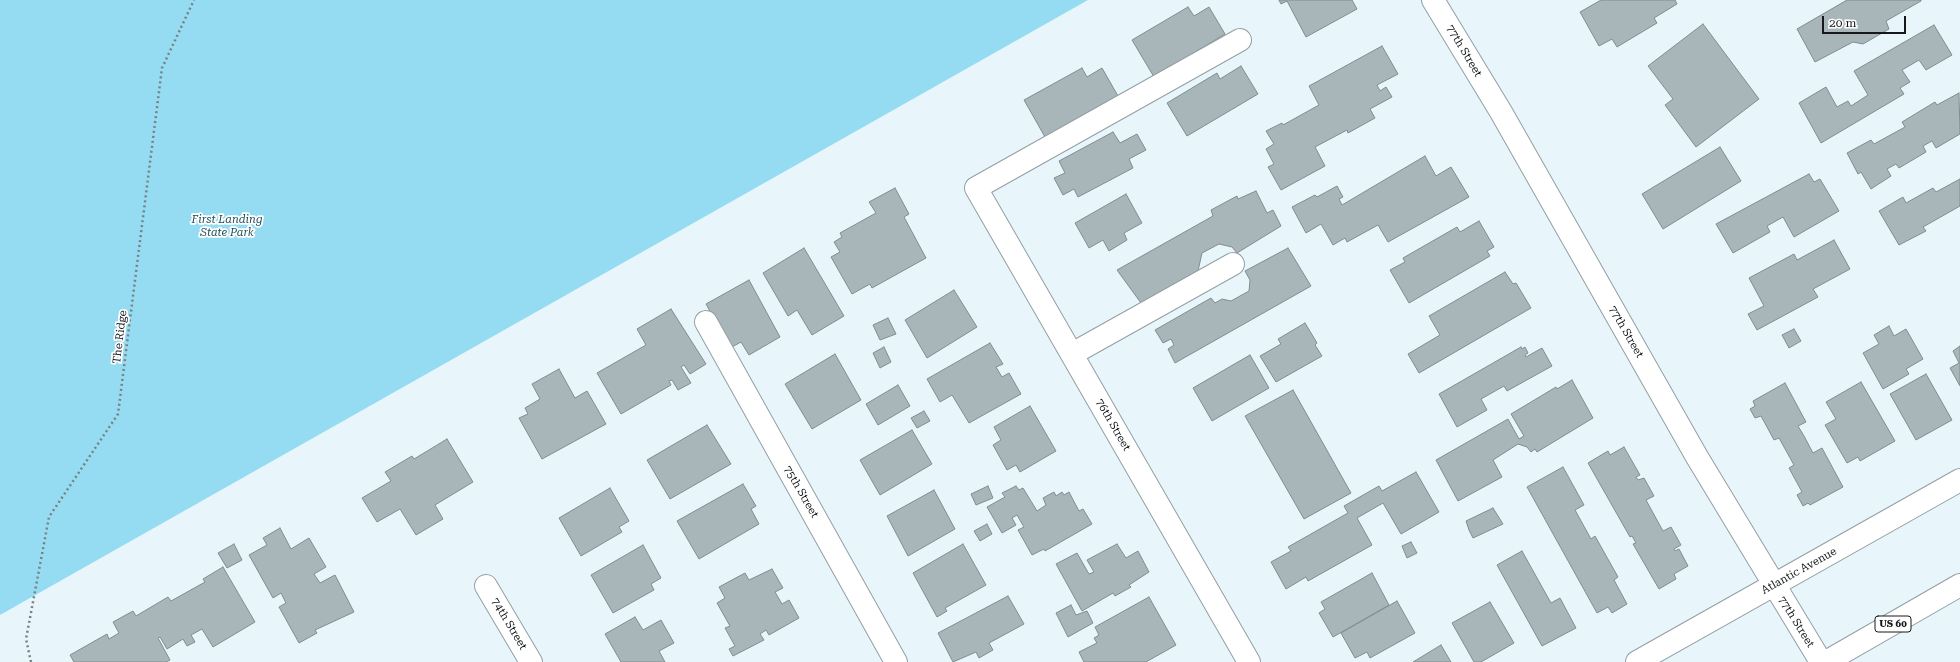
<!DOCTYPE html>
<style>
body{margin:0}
#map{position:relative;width:1960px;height:662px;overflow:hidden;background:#e8f5fa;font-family:"Roboto Serif",serif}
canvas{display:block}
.scale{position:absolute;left:1822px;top:16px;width:84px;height:18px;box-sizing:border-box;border:2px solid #14191b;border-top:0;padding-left:5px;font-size:12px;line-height:14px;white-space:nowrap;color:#14191b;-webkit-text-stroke:3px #fff;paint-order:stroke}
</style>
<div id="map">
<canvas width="1960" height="662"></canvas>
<div class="scale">20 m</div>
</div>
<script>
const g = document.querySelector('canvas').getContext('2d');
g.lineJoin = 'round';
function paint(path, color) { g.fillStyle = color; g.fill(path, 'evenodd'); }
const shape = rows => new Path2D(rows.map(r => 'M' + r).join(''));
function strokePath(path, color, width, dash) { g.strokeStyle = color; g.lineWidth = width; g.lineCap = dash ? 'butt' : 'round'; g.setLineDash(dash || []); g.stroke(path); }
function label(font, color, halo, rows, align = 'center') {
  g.font = font + ' "Roboto Serif",serif'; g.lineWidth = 3.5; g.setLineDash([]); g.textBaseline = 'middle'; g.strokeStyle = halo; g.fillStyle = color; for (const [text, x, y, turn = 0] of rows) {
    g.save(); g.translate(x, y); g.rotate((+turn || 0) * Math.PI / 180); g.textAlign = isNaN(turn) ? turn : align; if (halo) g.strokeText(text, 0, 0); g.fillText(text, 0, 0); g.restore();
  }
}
paint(shape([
 [0,0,1088,0,0,615]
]), '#95dcf2');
const building = shape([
 [1279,0,1352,0,1357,9,1306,37,1287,1,1281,4,1279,0],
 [1601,0,1675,0,1677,4,1654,18,1657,23,1617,47,1612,39,1599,46,1580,12,1601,0],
 [1847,0,1921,0,1921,1,1886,21,1889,29,1863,44,1853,42,1815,62,1797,29,1847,0],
 [1188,7,1194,16,1209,7,1225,34,1154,77,1132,40,1188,7],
 [1703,24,1759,99,1696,147,1665,105,1673,99,1648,66,1703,24],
 [1934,25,1952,55,1926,70,1919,60,1902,70,1910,82,1900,88,1904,94,1821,143,1799,103,1826,87,1837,107,1848,101,1851,106,1868,95,1854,71,1934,25],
 [1382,46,1398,74,1377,85,1380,91,1386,87,1392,97,1370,109,1375,118,1348,133,1347,130,1315,147,1325,166,1281,190,1268,167,1274,164,1266,149,1274,144,1266,131,1282,123,1283,125,1319,105,1309,86,1382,46],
 [1241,66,1258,94,1187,136,1167,103,1217,73,1220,79,1241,66],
 [1082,68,1087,77,1102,68,1118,96,1045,137,1024,100,1082,68],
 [1959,93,1960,134,1936,148,1932,141,1923,146,1926,152,1899,168,1896,164,1887,169,1891,176,1871,189,1861,172,1858,174,1847,153,1871,140,1874,144,1905,127,1902,122,1935,102,1937,105,1959,93],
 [1113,132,1120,143,1137,134,1146,150,1129,159,1133,168,1078,197,1074,189,1063,195,1054,178,1065,173,1059,161,1113,132],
 [1720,147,1741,181,1663,229,1642,194,1720,147],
 [1425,156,1436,176,1451,167,1469,197,1388,242,1378,225,1347,242,1345,238,1333,245,1321,224,1306,233,1292,207,1315,195,1317,197,1337,186,1343,197,1339,199,1342,205,1425,156],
 [1809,174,1814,182,1820,179,1839,211,1794,237,1783,217,1767,226,1770,232,1733,253,1716,224,1809,174],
 [1960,179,1960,206,1923,227,1926,231,1899,245,1879,211,1903,197,1906,203,1933,188,1936,192,1960,179],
 [895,188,909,214,904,217,926,258,872,288,870,284,852,294,831,257,840,252,834,242,842,237,840,233,876,213,869,202,895,188],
 [1256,191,1267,213,1273,210,1281,226,1237,253,1232,247,1219,244,1202,253,1198,271,1141,303,1117,270,1213,216,1211,210,1237,196,1238,199,1256,191],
 [1126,194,1142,223,1124,233,1127,240,1109,251,1103,240,1089,248,1075,223,1126,194],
 [1479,221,1494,247,1487,251,1490,256,1409,303,1390,270,1405,262,1403,258,1457,227,1460,232,1479,221],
 [1834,240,1850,269,1813,289,1818,297,1757,330,1748,314,1764,306,1749,278,1794,254,1797,260,1834,240],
 [804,248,844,316,812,335,797,310,788,316,763,273,804,248],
 [1288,248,1311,286,1175,363,1168,349,1174,345,1171,339,1163,343,1155,330,1211,298,1215,303,1222,299,1231,301,1249,291,1250,280,1245,271,1288,248],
 [1505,272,1513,284,1516,283,1531,308,1419,373,1408,354,1440,335,1429,316,1505,272],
 [749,280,780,337,749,355,741,342,730,348,706,304,749,280],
 [954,290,977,327,927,358,905,320,954,290],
 [671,309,706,364,690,374,684,365,681,367,691,383,678,390,672,380,669,381,671,385,621,414,597,373,646,345,637,329,671,309],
 [888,318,896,334,880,340,873,325,888,318],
 [1305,323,1317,343,1315,345,1322,356,1276,382,1260,356,1281,344,1278,339,1305,323],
 [1889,326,1894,336,1906,329,1923,359,1906,369,1909,374,1883,389,1863,353,1879,344,1874,335,1889,326],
 [1794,329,1801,341,1789,348,1782,335,1794,329],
 [990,343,1003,364,996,367,1002,377,1009,373,1021,394,969,423,952,395,940,402,927,379,990,343],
 [1960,346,1960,386,1950,368,1959,363,1953,351,1960,346],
 [884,347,891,362,880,368,873,353,884,347],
 [1521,347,1522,349,1525,347,1528,353,1525,355,1526,357,1542,348,1552,366,1507,391,1504,386,1481,399,1487,410,1457,427,1439,394,1521,347],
 [835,354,861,400,812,429,785,384,835,354],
 [1250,355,1269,388,1212,421,1193,388,1250,355],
 [559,369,575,398,587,391,606,424,542,459,519,418,528,414,525,408,540,399,532,384,559,369],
 [1926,374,1952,420,1916,440,1890,394,1926,374],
 [1572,380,1593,418,1537,452,1535,449,1531,452,1527,447,1518,444,1493,460,1502,477,1458,501,1436,460,1508,419,1519,439,1524,436,1511,414,1556,387,1557,389,1572,380],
 [1861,382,1895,441,1860,461,1858,457,1847,463,1825,425,1836,419,1826,402,1861,382],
 [1785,383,1806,422,1798,426,1804,436,1813,453,1822,448,1843,487,1810,505,1808,503,1803,506,1797,495,1802,492,1789,468,1794,465,1779,438,1774,440,1761,416,1755,418,1750,409,1755,406,1753,401,1785,383],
 [898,385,910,406,878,425,866,404,898,385],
 [1293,390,1351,493,1304,519,1245,416,1293,390],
 [1030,406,1056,451,1020,472,1016,465,1007,470,993,445,1001,440,994,427,1030,406],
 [924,411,930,421,917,428,911,418,924,411],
 [707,425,731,464,670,499,647,460,707,425],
 [912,430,932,464,880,495,860,460,912,430],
 [447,439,473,482,435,505,443,519,416,535,400,509,377,522,362,498,391,481,385,472,412,456,414,459,447,439],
 [1624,447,1640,475,1636,477,1638,480,1644,478,1654,496,1646,500,1663,531,1671,527,1681,545,1674,549,1675,551,1679,549,1688,566,1674,574,1676,579,1659,589,1633,544,1636,543,1632,536,1630,537,1588,463,1608,451,1610,455,1624,447],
 [1563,467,1584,505,1575,510,1591,539,1595,536,1618,577,1614,580,1627,604,1612,613,1608,607,1597,613,1527,487,1563,467],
 [1416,472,1439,512,1401,534,1383,503,1357,518,1372,545,1308,581,1306,577,1286,589,1271,562,1291,551,1288,547,1348,513,1344,506,1379,486,1382,491,1416,472],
 [743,484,756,506,751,509,759,524,699,559,677,521,743,484],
 [988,486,993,498,976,505,971,494,988,486],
 [1016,486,1019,490,1023,488,1037,511,1046,505,1043,498,1054,492,1056,496,1062,492,1064,495,1069,492,1079,511,1083,509,1092,524,1045,551,1044,549,1032,555,1018,530,1024,527,1017,515,1012,518,1016,525,1002,533,987,507,1005,497,1002,493,1016,486],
 [610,488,629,521,619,527,622,532,581,556,559,518,610,488],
 [934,490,955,529,908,556,887,516,934,490],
 [1493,508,1503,524,1473,538,1469,530,1466,521,1493,508],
 [987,524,992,534,980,541,974,531,987,524],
 [280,528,291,549,309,538,326,567,314,574,320,583,335,575,354,612,315,630,317,633,299,643,279,607,286,603,281,593,273,598,249,555,267,545,263,538,280,528],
 [1411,542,1417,553,1407,558,1402,546,1411,542],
 [234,544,242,560,227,568,218,553,234,544],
 [963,544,986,585,945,608,947,611,937,617,913,573,963,544],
 [1117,544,1126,558,1138,551,1149,572,1129,585,1131,587,1115,596,1113,593,1082,611,1056,564,1077,553,1089,574,1094,572,1087,560,1117,544],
 [643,545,661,578,651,584,654,590,613,613,591,575,643,545],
 [1522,551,1551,603,1560,598,1576,628,1542,646,1497,565,1522,551],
 [223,567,255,622,213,647,202,629,191,635,195,642,187,646,183,639,167,649,160,637,158,638,170,660,166,662,74,662,70,655,107,634,109,639,119,633,113,622,133,611,136,616,168,597,171,601,205,582,203,579,223,567],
 [772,569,783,588,775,592,782,604,789,600,799,618,769,635,766,630,760,634,764,640,733,656,729,649,735,646,725,628,730,626,717,603,725,598,719,587,745,573,749,580,772,569],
 [1372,573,1389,605,1333,637,1319,613,1325,609,1321,602,1372,573],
 [1008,596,1024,624,989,643,993,650,979,658,976,652,953,662,938,633,1008,596],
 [1149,597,1176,645,1146,662,1084,662,1079,652,1097,643,1094,638,1099,635,1095,627,1149,597],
 [1397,601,1415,633,1370,658,1367,652,1355,658,1341,633,1397,601],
 [1490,602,1514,643,1481,662,1474,662,1452,623,1490,602],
 [1071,605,1076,615,1087,611,1093,623,1068,637,1056,613,1071,605],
 [635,617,643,630,661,620,674,643,659,651,665,662,621,662,605,634,635,617],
 [1441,645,1451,662,1413,662,1441,645]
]);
paint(building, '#a8b5b9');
strokePath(building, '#808d90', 1);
const minor = shape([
 [1433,0,1501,112,1697,457,1821,662],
 [1240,40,976,188,1249,662],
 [706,322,896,662],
 [1072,354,1233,264],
 [486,586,531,662],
 [1637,662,1960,480]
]);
const highway = shape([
 [1826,662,1960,585]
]);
strokePath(minor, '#939fa4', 24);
strokePath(highway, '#939fa4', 24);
strokePath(shape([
 [31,662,26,639,49,517,118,414,162,68,194,0]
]), '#788184', 2.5, [2, 3]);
strokePath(minor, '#fff', 22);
strokePath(highway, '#fff', 22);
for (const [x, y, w] of [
 [1893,624,36]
]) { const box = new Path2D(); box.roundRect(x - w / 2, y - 8, w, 16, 3); g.fillStyle = '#fff'; g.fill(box); strokePath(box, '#14191b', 1); }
label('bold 10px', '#14191b', null, [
 ["US 60",1893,624]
]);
label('11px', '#14191b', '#fff', [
 ["77th Street",1464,51,59],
 ["77th Street",1626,332,60],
 ["The Ridge",120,337,-83],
 ["76th Street",1113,425,60],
 ["75th Street",801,492,60],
 ["Atlantic Avenue",1799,571,-29],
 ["77th Street",1796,622,58],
 ["74th Street",509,624,59]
]);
label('italic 11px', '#1f4c59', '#fff', [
 ["First Landing",227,220],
 ["State Park",227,233]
]);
</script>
